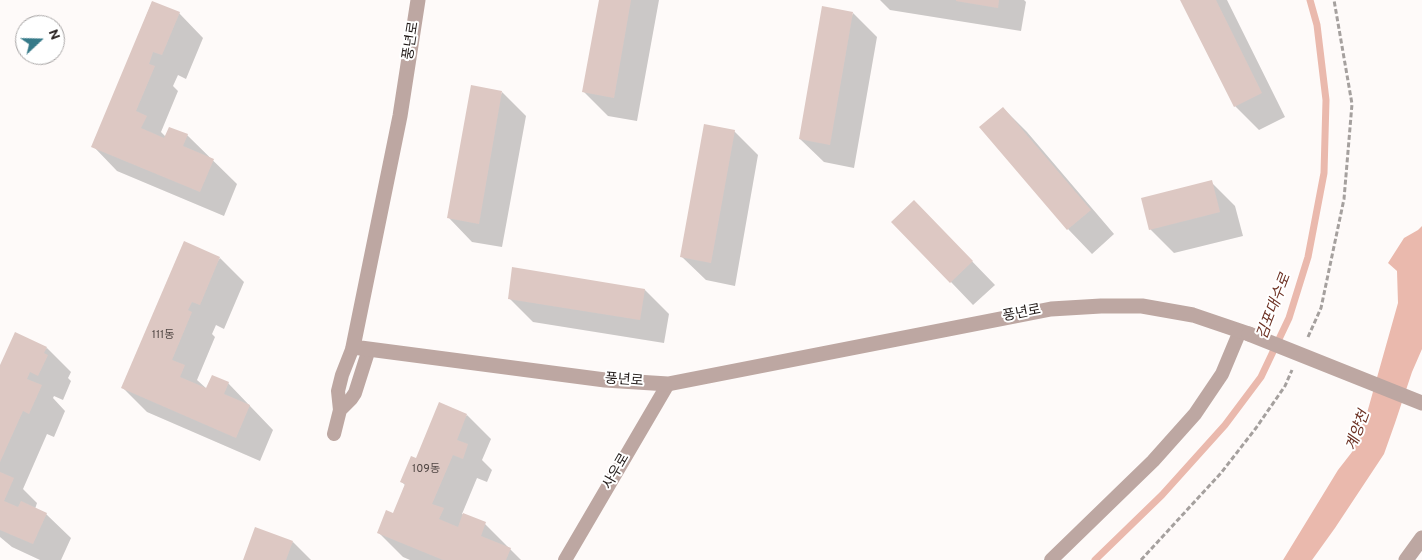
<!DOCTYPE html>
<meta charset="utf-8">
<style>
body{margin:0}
#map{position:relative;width:1422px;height:560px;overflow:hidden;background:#fefaf9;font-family:Overpass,sans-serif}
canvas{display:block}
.north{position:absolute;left:15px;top:15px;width:50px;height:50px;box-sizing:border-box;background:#fff;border:1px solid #a6a3a3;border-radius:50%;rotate:69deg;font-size:14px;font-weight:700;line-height:20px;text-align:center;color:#211a18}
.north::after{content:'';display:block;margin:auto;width:18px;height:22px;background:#367a89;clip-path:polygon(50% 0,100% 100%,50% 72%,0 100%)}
</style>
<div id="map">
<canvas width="1422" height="560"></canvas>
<div class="north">N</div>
</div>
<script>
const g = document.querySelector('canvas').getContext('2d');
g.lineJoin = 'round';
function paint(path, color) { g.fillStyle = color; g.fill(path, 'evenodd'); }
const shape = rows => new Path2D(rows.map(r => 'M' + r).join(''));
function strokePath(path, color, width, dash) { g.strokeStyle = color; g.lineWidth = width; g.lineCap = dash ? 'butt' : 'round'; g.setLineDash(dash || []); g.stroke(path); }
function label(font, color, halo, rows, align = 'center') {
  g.font = font + ' Overpass,"Noto Sans KR",sans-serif'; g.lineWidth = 4; g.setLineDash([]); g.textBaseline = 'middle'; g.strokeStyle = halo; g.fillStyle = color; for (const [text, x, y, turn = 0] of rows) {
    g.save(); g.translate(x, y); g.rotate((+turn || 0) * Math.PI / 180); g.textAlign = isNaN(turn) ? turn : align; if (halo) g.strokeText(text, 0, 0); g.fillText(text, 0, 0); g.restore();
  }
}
paint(shape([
 [1422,226,1422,349,1412,372,1395,423,1384,454,1335,528,1312,560,1283,560,1338,470,1352,452,1367,413,1398,303,1397,271,1388,263,1404,238,1418,230]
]), '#eab9ad');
paint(shape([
 [600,0,659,0,637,121,608,116,584,92],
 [880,0,1024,0,1026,2,1021,31,890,10],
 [1182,0,1227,0,1285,117,1259,130,1235,106],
 [152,2,179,13,203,38,186,79,178,75,173,86,178,91,161,132,166,137,187,135,237,184,224,216,117,171,93,146],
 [853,13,877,37,854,168,824,162,800,139],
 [502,92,526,116,502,247,472,242,449,218],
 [1003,108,1027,132,1114,234,1092,254,1068,229,981,128],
 [734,131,758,155,735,286,706,280,682,257],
 [1211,182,1235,206,1243,236,1174,253,1150,229],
 [936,224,995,285,973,305,951,282],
 [220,258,244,282,224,329,216,325,212,334,215,337,197,380,207,389,228,383,273,430,260,461,147,412,123,388],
 [645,290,669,314,664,343,533,322,509,298],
 [47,348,71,372,68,378,71,381,63,400,54,396,53,398,65,411,54,437,47,434,23,489,37,503,35,509,46,514,71,538,61,560,40,560,12,547,0,537,0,368],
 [467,415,491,439,482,460,492,470,487,482,477,478,462,514,485,524,521,560,410,560,403,557,379,533,394,514,405,485,402,482,417,460],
 [293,542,311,560,245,560]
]), '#0003');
strokePath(shape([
 [1095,560,1162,495,1225,425,1261,377,1289,318,1308,257,1324,173,1326,100,1317,25,1310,0]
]), '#eab9ad', 7);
paint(shape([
 [599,0,631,0,614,98,582,92],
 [956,0,999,0,998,8,956,1],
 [1180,0,1216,0,1262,93,1234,107],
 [152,1,180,12,162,55,153,52,149,64,155,66,136,111,147,116,141,128,164,138,169,127,188,134,183,146,214,159,200,192,91,147],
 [822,6,853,12,830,145,799,139],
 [471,85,502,91,479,224,447,218],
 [1003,107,1091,210,1067,230,979,127],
 [704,124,735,130,711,263,680,257],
 [1212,180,1220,212,1149,230,1141,198],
 [914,200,973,261,950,283,891,222],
 [184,241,220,257,200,305,192,302,188,310,192,312,172,360,185,365,180,377,206,388,212,375,229,382,224,394,250,405,236,438,121,388],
 [512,267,645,289,640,320,508,299],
 [15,332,47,347,44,353,48,355,38,376,30,372,27,379,42,385,29,414,23,411,0,462,0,365],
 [439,402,467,414,457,440,468,444,463,459,453,455,432,504,444,508,439,519,458,527,463,513,486,522,481,536,511,548,506,560,443,560,377,533,386,510,393,513,405,484,400,482,411,456,416,458],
 [0,472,14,478,4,501,18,507,21,501,47,513,33,544,0,530],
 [255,527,293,541,286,560,243,560]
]), '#ddc8c3');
strokePath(shape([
 [1308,337,1321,308,1344,199,1352,104,1334,0],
 [1141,560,1221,473,1256,428,1285,386,1292,370]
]), '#a5a09e', 3, [5, 2.5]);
strokePath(shape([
 [340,410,351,399,355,393,369,349],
 [334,434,340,410,338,391,342,375,353,347],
 [565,560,668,384],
 [1051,560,1153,461,1195,414,1222,374,1240,331]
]), '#bda7a2', 14);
strokePath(shape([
 [418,0,400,116,353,347,605,380,668,384,1051,309,1101,306,1142,306,1193,315,1249,334],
 [1406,560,1422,538]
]), '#bda7a2', 15);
strokePath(shape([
 [1249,334,1422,403]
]), '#bda7a2', 15);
label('11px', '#504643', null, [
 ["111동",163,336],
 ["109동",426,470]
]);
label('14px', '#211a18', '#fff', [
 ["풍년로",412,41,-81],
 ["풍년로",1022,314,-11],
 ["풍년로",624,381,4],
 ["사우로",617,472,-60]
]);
label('italic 15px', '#6c3022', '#fff', [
 ["김포대수로",1275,307,-69],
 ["계양천",1359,431,-70]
]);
</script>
